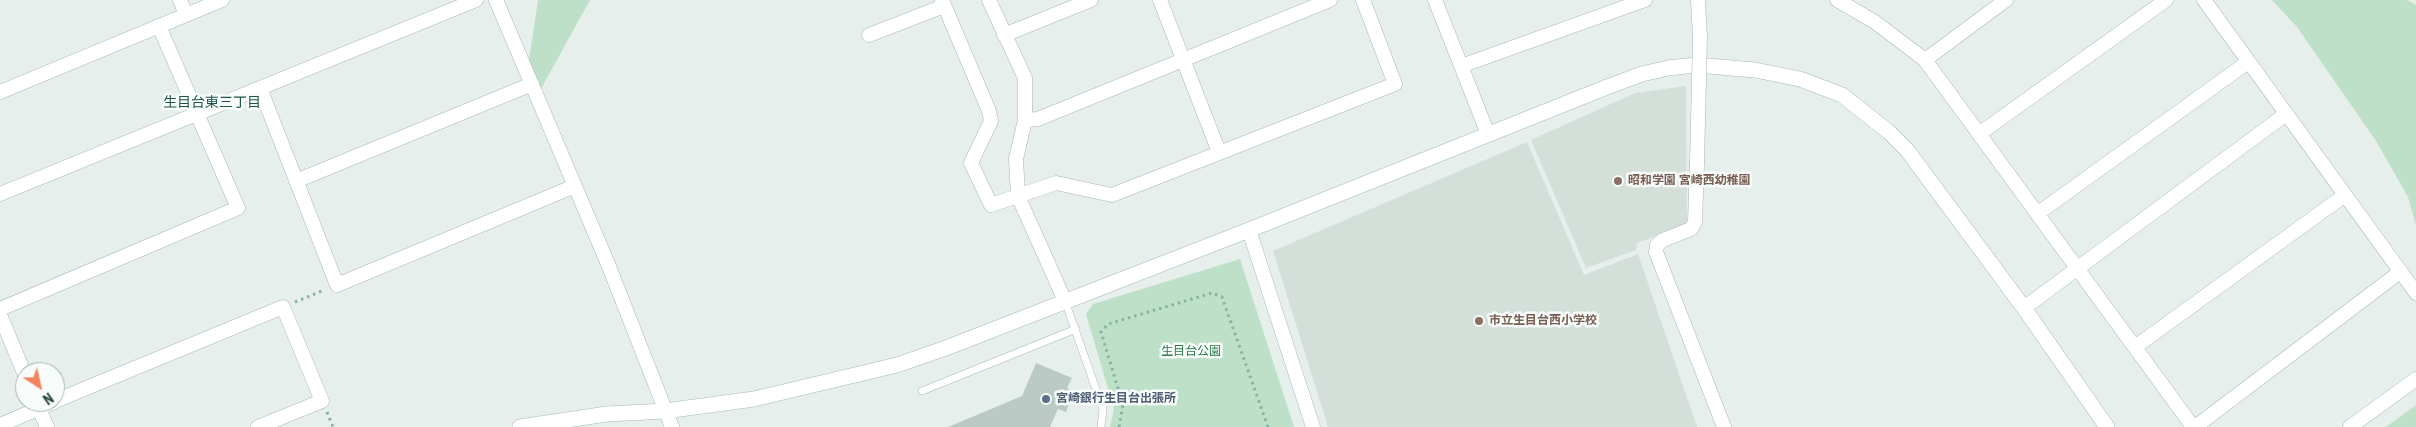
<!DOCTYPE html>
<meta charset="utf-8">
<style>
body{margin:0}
#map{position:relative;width:2416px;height:427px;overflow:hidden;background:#e6efeb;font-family:"Roboto Condensed",sans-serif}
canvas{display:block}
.north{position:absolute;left:15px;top:362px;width:50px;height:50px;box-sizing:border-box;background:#f7fbf9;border:1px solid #a3b1ad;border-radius:50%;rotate:145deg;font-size:14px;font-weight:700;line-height:20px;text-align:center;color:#24423a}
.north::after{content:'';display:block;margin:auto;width:18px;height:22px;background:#f4845f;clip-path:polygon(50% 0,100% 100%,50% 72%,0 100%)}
</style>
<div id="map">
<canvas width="2416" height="427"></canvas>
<div class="north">N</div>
</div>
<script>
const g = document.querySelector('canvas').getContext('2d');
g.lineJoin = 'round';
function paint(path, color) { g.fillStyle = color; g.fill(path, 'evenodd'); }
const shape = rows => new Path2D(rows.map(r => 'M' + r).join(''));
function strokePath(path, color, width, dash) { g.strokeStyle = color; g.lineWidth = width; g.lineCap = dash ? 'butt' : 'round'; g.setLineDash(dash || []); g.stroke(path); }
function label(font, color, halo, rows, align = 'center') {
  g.font = font + ' "Roboto Condensed","Noto Sans JP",sans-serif'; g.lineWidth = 5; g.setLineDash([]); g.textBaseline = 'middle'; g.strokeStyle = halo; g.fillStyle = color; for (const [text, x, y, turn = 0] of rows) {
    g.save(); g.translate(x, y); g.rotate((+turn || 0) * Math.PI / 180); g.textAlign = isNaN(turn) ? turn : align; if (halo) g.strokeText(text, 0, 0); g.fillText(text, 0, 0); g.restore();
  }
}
paint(shape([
 [1686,86,1687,222,1684,226,1637,243,1636,250,1586,268,1531,140,1635,93],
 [1527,142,1584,275,1638,254,1697,427,1328,427,1273,251]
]), '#d4dfda');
paint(shape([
 [538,0,590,0,537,96,527,73],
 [2272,0,2407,0,2416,5,2416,225,2408,197,2376,141,2297,27],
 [1240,259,1294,427,1110,427,1114,409,1086,314,1093,304],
 [2416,405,2416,427,2386,427]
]), '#bfe0c8');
paint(shape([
 [1036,363,1072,378,1067,388,1074,391,1066,412,1058,409,1050,427,948,427,1022,396]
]), '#bbcac4');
const lane = shape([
 [1065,301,1103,409,1101,427],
 [922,391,1076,329]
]);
const street = shape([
 [180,0,186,15],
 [496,0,608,264,672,427],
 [942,0,989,111,991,121,971,163,991,205,1056,183,1112,195,1395,84,1363,0],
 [989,0,1025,78,1025,120,1016,159,1018,196,1065,301],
 [1160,0,1219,152],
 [1435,0,1488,134],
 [1698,0,1700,37],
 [1837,0,1875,22,1925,60,2193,427],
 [2204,0,2416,293],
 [869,35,944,6],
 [1004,35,1091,0],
 [1925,60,2006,0],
 [1461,66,1645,0],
 [260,88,337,285,575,186],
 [0,92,222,0],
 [1025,120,1038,119,1330,0],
 [1979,134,2166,0],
 [1697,163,1695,222,1691,229,1663,240,1657,245,1656,252,1724,427],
 [296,181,532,84],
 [0,194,476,0],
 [2037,214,2248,62],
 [1249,230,1313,427],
 [2024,308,2286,114],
 [0,309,238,208,159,26],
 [0,315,25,375],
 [2135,347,2345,195],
 [55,401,283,307,322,401,258,427],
 [36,402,47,427],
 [0,425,54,402],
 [2195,427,2400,272],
 [2350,427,2416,379]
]);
const secondary = shape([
 [520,427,607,414,665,411,754,399,897,365,946,348,1249,230,1607,87,1642,74,1668,68,1696,65,1755,70,1800,79,1842,95,1889,132,1907,150,2024,308,2107,427]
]);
strokePath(lane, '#a8b8b2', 8);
strokePath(street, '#a8b8b2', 15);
strokePath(secondary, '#a4bbb3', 16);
strokePath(shape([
 [295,302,324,290],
 [327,412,333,427],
 [1119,427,1123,405,1101,332,1108,324,1212,293,1222,297,1268,427]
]), '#86b3a5', 3, [2.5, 4]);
strokePath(lane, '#fff', 7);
strokePath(street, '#fff', 14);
strokePath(secondary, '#fff', 15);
const streetBridge = shape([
 [1697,163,1700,37]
]);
strokePath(streetBridge, '#a8b8b2', 15, []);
strokePath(streetBridge, '#fff', 14);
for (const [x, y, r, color] of [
 [1618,181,5,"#8d6e63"],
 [1479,321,5,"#8d6e63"],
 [1046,399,5,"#5c6f8a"]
]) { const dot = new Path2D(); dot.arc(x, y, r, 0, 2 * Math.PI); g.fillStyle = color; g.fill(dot); strokePath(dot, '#f7fbf9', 2); }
label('bold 12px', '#785e54', '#f7fbf9', [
 ["昭和学園 宮崎西幼稚園",1628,181],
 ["市立生目台西小学校",1489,321]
], 'left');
label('12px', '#2d7a4b', '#f7fbf9', [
 ["生目台公園",1191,352]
]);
label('bold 12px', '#4e5e75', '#f7fbf9', [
 ["宮崎銀行生目台出張所",1056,399]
], 'left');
label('14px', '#1f5548', '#f7fbf9', [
 ["生目台東三丁目",212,103]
]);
</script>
